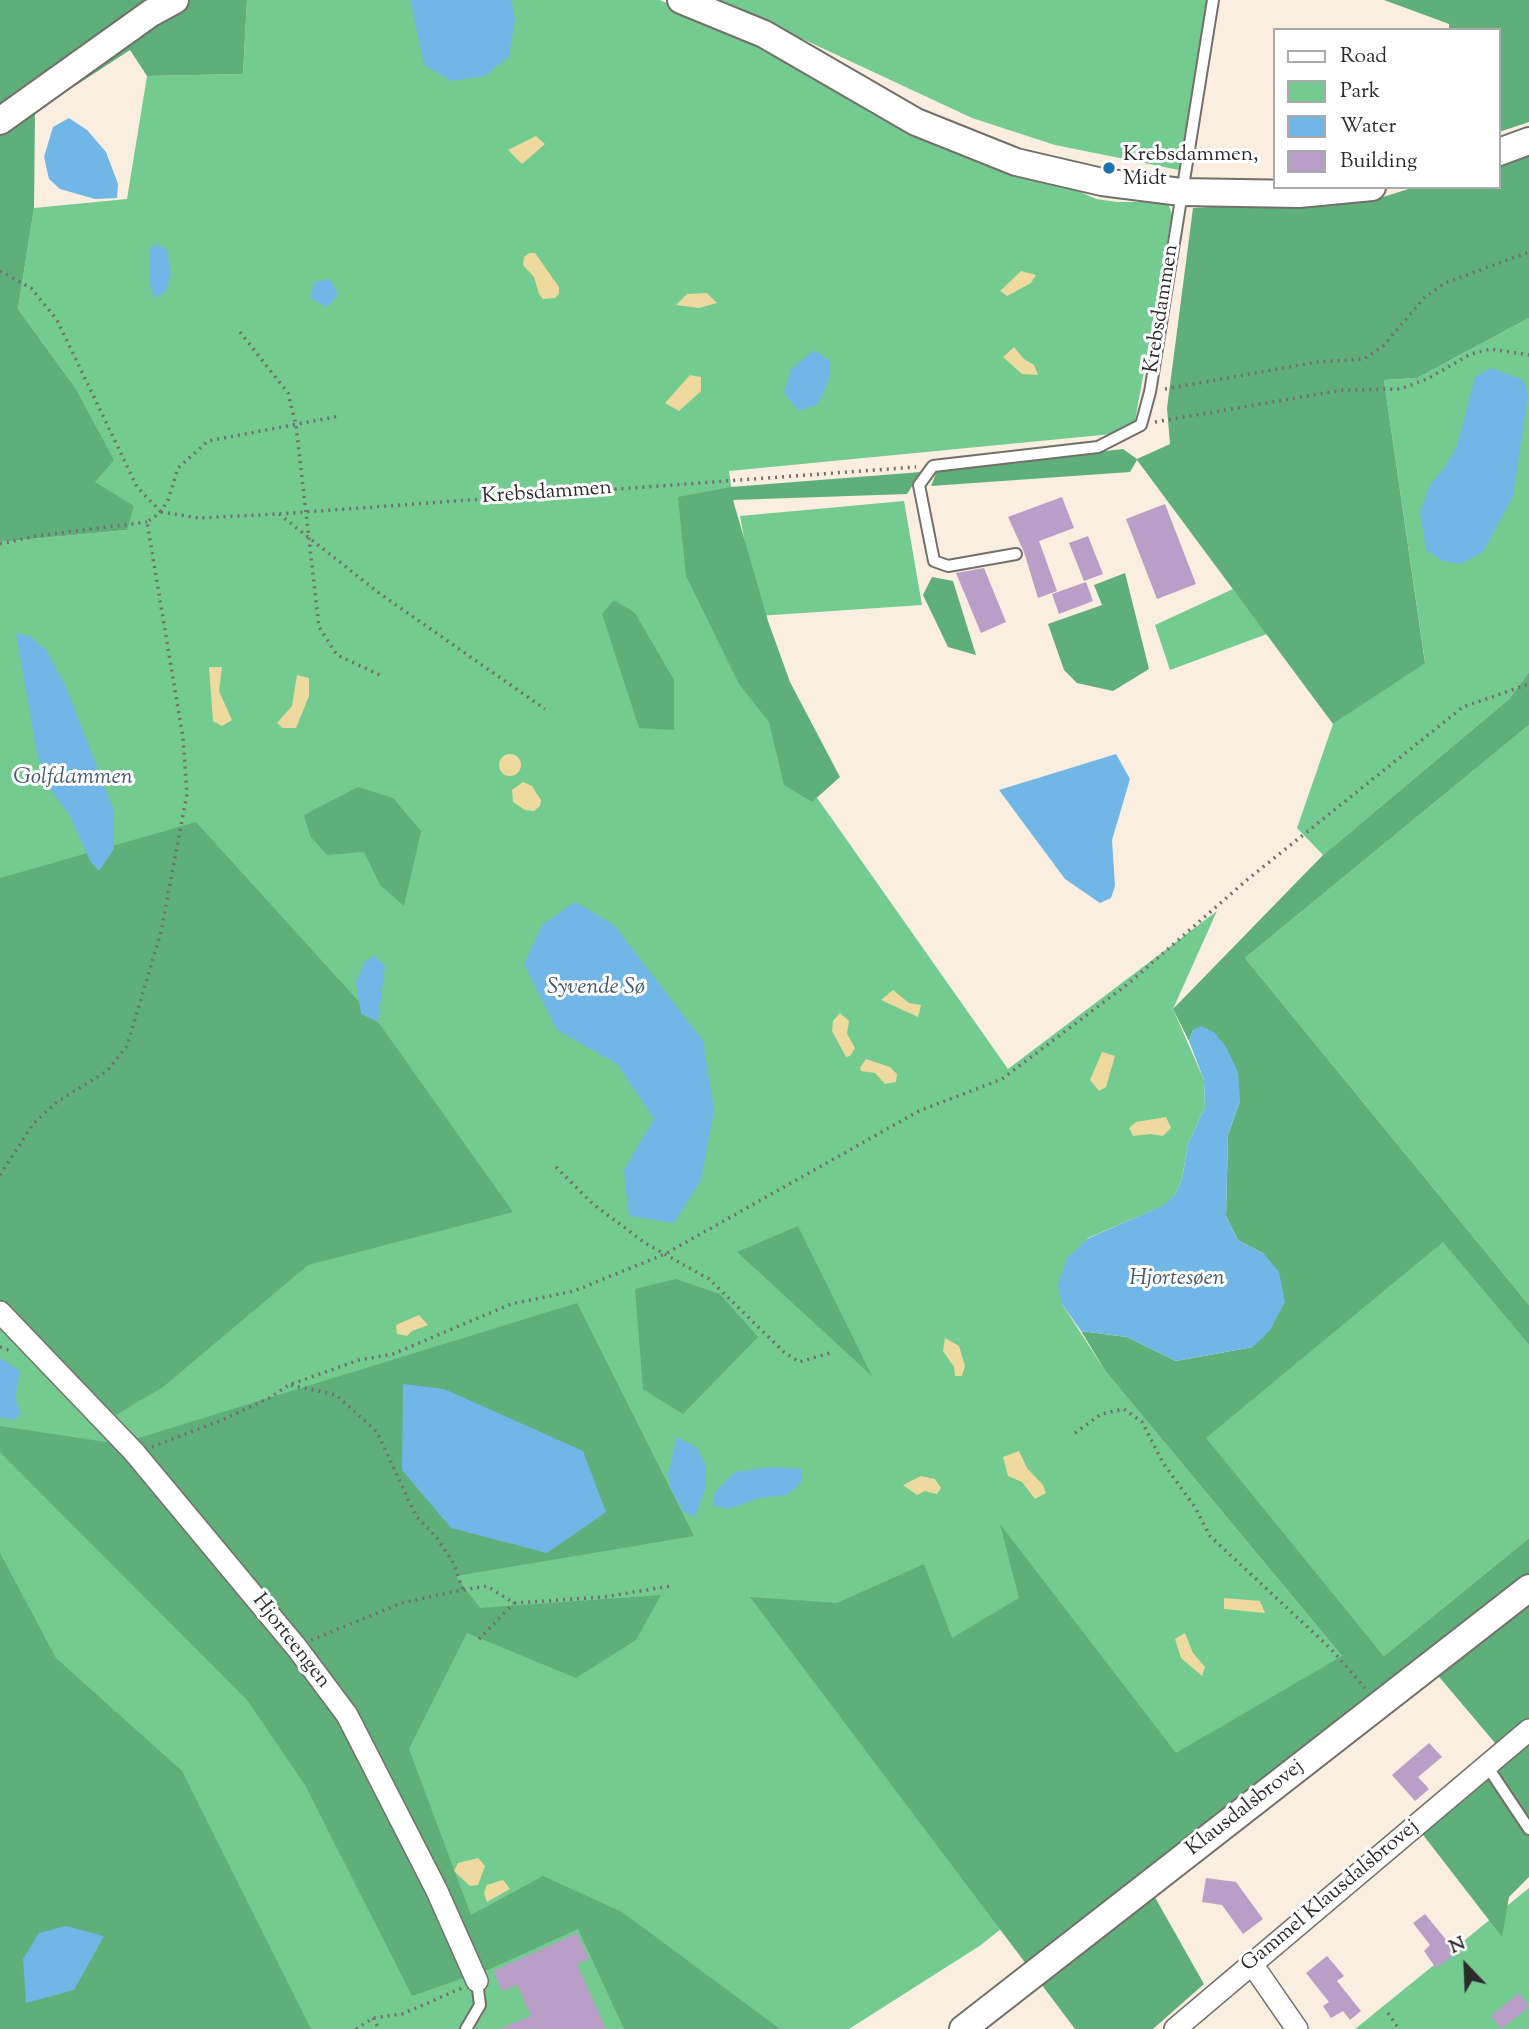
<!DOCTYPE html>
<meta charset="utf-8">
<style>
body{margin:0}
#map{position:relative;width:1529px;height:2029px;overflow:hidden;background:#f9eedf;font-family:"Sorts Mill Goudy",serif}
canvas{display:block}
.legend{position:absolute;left:1273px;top:28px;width:228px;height:161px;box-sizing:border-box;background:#fff;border:2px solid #aaa;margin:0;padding:9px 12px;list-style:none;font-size:21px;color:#2b2b2b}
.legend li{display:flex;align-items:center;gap:14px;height:35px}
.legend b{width:35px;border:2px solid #aaa}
.north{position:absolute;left:1431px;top:1931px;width:70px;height:70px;-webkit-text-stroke:5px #fff;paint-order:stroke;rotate:337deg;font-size:19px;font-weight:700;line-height:28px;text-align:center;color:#2b2b2b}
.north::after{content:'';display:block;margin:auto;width:24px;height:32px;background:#2b2b2b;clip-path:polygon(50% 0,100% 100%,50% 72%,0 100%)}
</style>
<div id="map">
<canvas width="1529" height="2029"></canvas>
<ul class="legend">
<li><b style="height:9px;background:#fff"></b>Road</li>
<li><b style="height:19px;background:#74cb90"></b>Park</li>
<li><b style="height:19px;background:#70b7e7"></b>Water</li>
<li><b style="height:19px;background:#b99ec7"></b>Building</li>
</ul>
<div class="north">N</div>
</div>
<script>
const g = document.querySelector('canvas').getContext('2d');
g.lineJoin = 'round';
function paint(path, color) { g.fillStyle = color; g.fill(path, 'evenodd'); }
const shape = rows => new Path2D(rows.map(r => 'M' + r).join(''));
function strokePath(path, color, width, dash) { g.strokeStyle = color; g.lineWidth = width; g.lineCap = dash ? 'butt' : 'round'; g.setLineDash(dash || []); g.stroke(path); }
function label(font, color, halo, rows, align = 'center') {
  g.font = font + ' "Sorts Mill Goudy",serif'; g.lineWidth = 6; g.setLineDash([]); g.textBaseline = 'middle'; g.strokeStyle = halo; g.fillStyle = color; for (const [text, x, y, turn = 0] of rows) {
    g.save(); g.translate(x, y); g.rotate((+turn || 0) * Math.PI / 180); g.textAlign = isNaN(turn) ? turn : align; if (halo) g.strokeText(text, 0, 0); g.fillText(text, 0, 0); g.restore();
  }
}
paint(shape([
 [247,0,660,0,1096,199,1117,202,1168,202,1172,215,1133,432,729,471,746,590,794,765,1008,1069,1217,911,1173,1009,1204,1080,1205,1107,1188,1144,1182,1179,1175,1195,1165,1205,1088,1238,1062,1304,1106,1372,1342,1656,981,1945,849,2029,0,2029,0,542,127,530,95,482,74,386,18,309,34,208,127,199,147,76,243,74],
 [719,0,1207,0,1179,170,1055,145,972,118],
 [1529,318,1529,672,1509,699,1323,855,1297,828,1333,724,1425,662,1384,380,1417,378],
 [904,501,922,605,758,616,740,516],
 [1233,589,1267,634,1170,670,1155,625],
 [1529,725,1529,1305,1245,958],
 [1443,1241,1529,1345,1529,1538,1384,1656,1205,1438],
 [1529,1888,1529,2029,1355,2029]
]), '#74cb90');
paint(shape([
 [0,0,247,0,243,74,147,76,130,50,35,112,34,208,18,309,74,386,114,460,95,482,134,506,127,530,0,542],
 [1384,0,1529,0,1529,122,1499,132,1499,30,1449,30,1449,24],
 [1529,152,1529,318,1417,378,1384,380,1425,663,1333,724,1137,460,1130,472,931,486,937,471,1123,449,1137,459,1170,444,1167,408,1193,208,1383,197,1415,187,1499,187,1499,161],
 [921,472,907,494,733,500,768,621,790,682,840,777,812,802,784,785,769,722,739,684,686,576,678,497,731,487],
 [1125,573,1149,669,1113,691,1077,683,1064,670,1048,624,1102,605,1094,585],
 [932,577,953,581,976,655,948,647,923,595],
 [614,600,635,613,674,680,674,730,639,728,602,614],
 [1529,672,1529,725,1245,958,1529,1305,1529,1345,1443,1242,1206,1438,1384,1656,1529,1538,1529,1877,1509,1897,1502,1937,1417,1827,1495,1743,1424,1659,1144,1878,1204,1984,1153,2029,1075,2029,750,1597,837,1603,924,1564,952,1638,1019,1598,1000,1524,1176,1753,1342,1656,1106,1372,1081,1331,1127,1337,1176,1361,1253,1347,1264,1254,1238,1240,1226,1216,1228,1135,1240,1101,1193,1030,1189,1041,1173,1009,1323,855,1509,699],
 [358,787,393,798,421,831,404,906,380,885,364,852,327,855,310,836,304,815],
 [196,822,381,1026,513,1212,308,1265,163,1387,116,1415,43,1352,0,1321,0,878],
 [798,1226,872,1376,737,1252],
 [676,1279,720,1294,758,1337,683,1414,643,1389,635,1289],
 [577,1303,694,1536,456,1576,480,1608,661,1595,636,1640,576,1678,467,1633,409,1749,471,1915,543,1876,622,1912,780,2029,624,2029,578,1929,490,1969,412,1996,305,1785,247,1700,0,1452,0,1426,119,1444],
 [0,1553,56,1658,182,1771,311,2029,0,2029]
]), '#5faf7a');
paint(shape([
 [536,136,545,144,522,164,508,150],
 [529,253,535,253,559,287,559,294,555,298,543,299,539,294,534,277,523,265,524,257],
 [1021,271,1036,275,1031,283,1007,296,1000,291],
 [707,293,717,303,699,308,676,305,687,294],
 [1014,347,1024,359,1034,365,1038,375,1022,374,1003,357],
 [690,375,701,377,701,391,679,411,665,403],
 [209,667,222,667,219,691,232,720,222,726,213,721],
 [297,675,309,678,309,696,296,728,283,728,277,723,292,706],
 '499 765a11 11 0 1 1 22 0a11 11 0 1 1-22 0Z',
 [523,782,532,786,541,800,540,806,534,811,525,810,513,802,512,790],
 [893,990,909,1003,921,1005,918,1017,881,1000],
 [840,1013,849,1021,847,1034,855,1048,850,1056,846,1057,832,1031,833,1021],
 [1102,1052,1115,1056,1106,1087,1099,1091,1090,1080],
 [866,1059,890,1067,897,1074,896,1082,885,1084,875,1073,861,1071,860,1068],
 [1166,1117,1171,1128,1163,1136,1151,1134,1133,1136,1129,1128,1136,1122],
 [419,1315,428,1325,412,1331,407,1336,397,1334,396,1325],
 [945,1338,959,1346,965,1366,962,1376,955,1376,954,1367,943,1351],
 [1019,1451,1027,1468,1043,1485,1046,1493,1035,1499,1022,1482,1008,1476,1003,1457],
 [921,1476,935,1479,941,1488,937,1494,925,1491,917,1495,903,1485],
 [1224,1598,1260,1601,1265,1613,1224,1609],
 [1185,1633,1193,1653,1205,1667,1202,1676,1181,1658,1175,1639],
 [478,1858,485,1866,478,1885,470,1886,454,1871,458,1863],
 [503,1880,510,1889,487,1902,484,1893,487,1885]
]), '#eeda9e');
paint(shape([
 [410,0,511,0,515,19,509,56,485,76,451,81,424,65],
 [69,118,87,130,106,152,118,184,117,198,95,199,60,189,49,179,44,157,53,127],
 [158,244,167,250,171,275,165,293,154,298,149,280,149,249],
 [330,279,338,295,327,307,310,298,314,282],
 [814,350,829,360,830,377,818,404,799,411,784,393,791,369],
 [1491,368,1523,380,1528,395,1513,496,1483,552,1460,564,1443,561,1426,550,1420,512,1430,485,1445,467,1457,446,1475,377],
 [16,633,29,636,46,650,66,687,114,811,114,849,99,871,90,861,69,814,51,791,37,754],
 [1116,754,1130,779,1112,840,1115,886,1111,898,1100,903,1065,879,999,790],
 [575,902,614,925,703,1041,714,1110,701,1180,674,1223,629,1216,624,1170,654,1119,617,1064,557,1030,524,964,542,925],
 [375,956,385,966,378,1022,361,1014,356,982,365,961],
 [1201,1026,1214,1032,1226,1047,1238,1072,1240,1101,1228,1135,1226,1216,1238,1240,1264,1254,1279,1272,1285,1302,1270,1330,1253,1347,1176,1361,1127,1337,1081,1331,1062,1304,1058,1285,1067,1258,1089,1238,1164,1205,1175,1195,1182,1179,1188,1144,1205,1107,1204,1080,1189,1041,1193,1030],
 [0,1358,20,1371,15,1398,21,1414,14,1420,0,1417],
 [403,1384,444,1389,583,1451,606,1512,547,1553,451,1528,402,1470],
 [677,1437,697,1448,706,1466,706,1487,695,1517,684,1512,670,1488,668,1474],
 [772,1467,802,1469,802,1482,787,1495,759,1498,729,1509,713,1506,715,1492,735,1472],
 [66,1926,104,1936,74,1990,26,2003,23,1959,39,1933]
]), '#70b7e7');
paint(shape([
 [1062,497,1074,528,1039,541,1057,591,1038,598,1024,552,1008,517],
 [1165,504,1196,584,1157,599,1126,519],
 [1088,536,1103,574,1084,581,1069,543],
 [984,568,1006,622,981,633,956,573],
 [1086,582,1093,601,1059,614,1052,594],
 [1429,1743,1442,1757,1418,1777,1429,1789,1415,1801,1392,1775],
 [1206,1878,1236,1882,1263,1919,1243,1934,1222,1905,1202,1902],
 [1425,1914,1457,1953,1436,1968,1424,1951,1430,1945,1413,1923],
 [577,1933,589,1959,577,1964,606,2029,499,2029,531,2016,517,1985,502,1991,493,1971],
 [1327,1956,1344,1976,1337,1981,1361,2011,1350,2020,1343,2011,1331,2018,1323,2006,1329,2002,1306,1973],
 [1519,1993,1529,2007,1501,2029,1491,2016]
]), '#b99ec7');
const service = shape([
 [1016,554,948,566,934,561,919,485,933,466,1098,447,1141,425,1150,392,1213,0],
 [1487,1766,1529,1829],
 [466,2029,480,2005,477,1981]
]);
const minor = shape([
 [0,1312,134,1452,297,1648,347,1715,437,1891,477,1981],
 [1252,1964,1297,2029],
 [1175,2029,1529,1730]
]);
const tertiary = shape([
 [681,0,764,34,916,122,1016,162,1102,182,1181,192,1299,194,1372,187],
 [0,121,151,13,175,0],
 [1499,152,1529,141],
 [963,2029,1529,1588]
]);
strokePath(service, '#736f6a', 14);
strokePath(minor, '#736f6a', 24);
strokePath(tertiary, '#736f6a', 30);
strokePath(shape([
 [0,271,31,288,57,320,137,487,161,512],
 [240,332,288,393,296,425,319,627,337,655,382,676],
 [1165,389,1317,362,1364,359,1383,346,1424,298,1445,283,1529,252],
 [1155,422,1343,390,1400,389,1427,379,1471,354,1491,349,1529,355],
 [161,512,199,518,279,514,916,467],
 [279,514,379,593,545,709],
 [0,544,36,536,147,522],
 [556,1167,593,1204,645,1243,709,1279,784,1352,799,1362,830,1353],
 [0,1175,34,1123,57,1102,107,1071,127,1046,161,932,187,794,183,738,147,522,161,512,168,500,178,468,208,441,340,416],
 [0,1347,11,1351],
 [291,1385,336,1395,377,1432,416,1516,437,1538,454,1564,463,1590],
 [1075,1433,1101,1414,1124,1409,1142,1422,1163,1463,1195,1507,1210,1536,1331,1649,1365,1688],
 [152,1447,222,1420,269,1398,289,1385,359,1360,393,1354,511,1304,574,1291,665,1254,919,1111,1002,1079,1129,983,1248,879,1463,707,1529,684],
 [479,1639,514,1603],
 [311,1640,402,1603,452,1592,487,1586,514,1603,604,1597,671,1586],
 [1388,2013,1399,2029],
 [373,2018,379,2029],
 [356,2029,373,2018,402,2014,462,1988]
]), '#736f6a', 3.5, [2, 5]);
strokePath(service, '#fff', 10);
strokePath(minor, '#fff', 21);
strokePath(tertiary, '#fff', 26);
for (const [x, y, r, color] of [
 [1109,168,7,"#1f6fb2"]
]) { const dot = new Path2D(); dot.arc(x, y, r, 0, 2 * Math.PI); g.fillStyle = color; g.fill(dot); strokePath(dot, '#fff', 2.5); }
label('21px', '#2b2b2b', '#fff', [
 ["Krebsdammen,",1123,156],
 ["Midt",1123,180]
], 'left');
label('21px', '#2b2b2b', '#fff', [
 ["Krebsdammen",1163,309,-81],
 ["Krebsdammen",547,494,-4],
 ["Hjorteengen",290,1642,52],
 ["Klausdalsbrovej",1246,1809,-38],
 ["Gammel Klausdalsbrovej",1331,1897,-40]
]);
label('italic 23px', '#435c6d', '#fff', [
 ["Golfdammen",73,779],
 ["Syvende Sø",596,989],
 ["Hjortesøen",1177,1280]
]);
</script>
